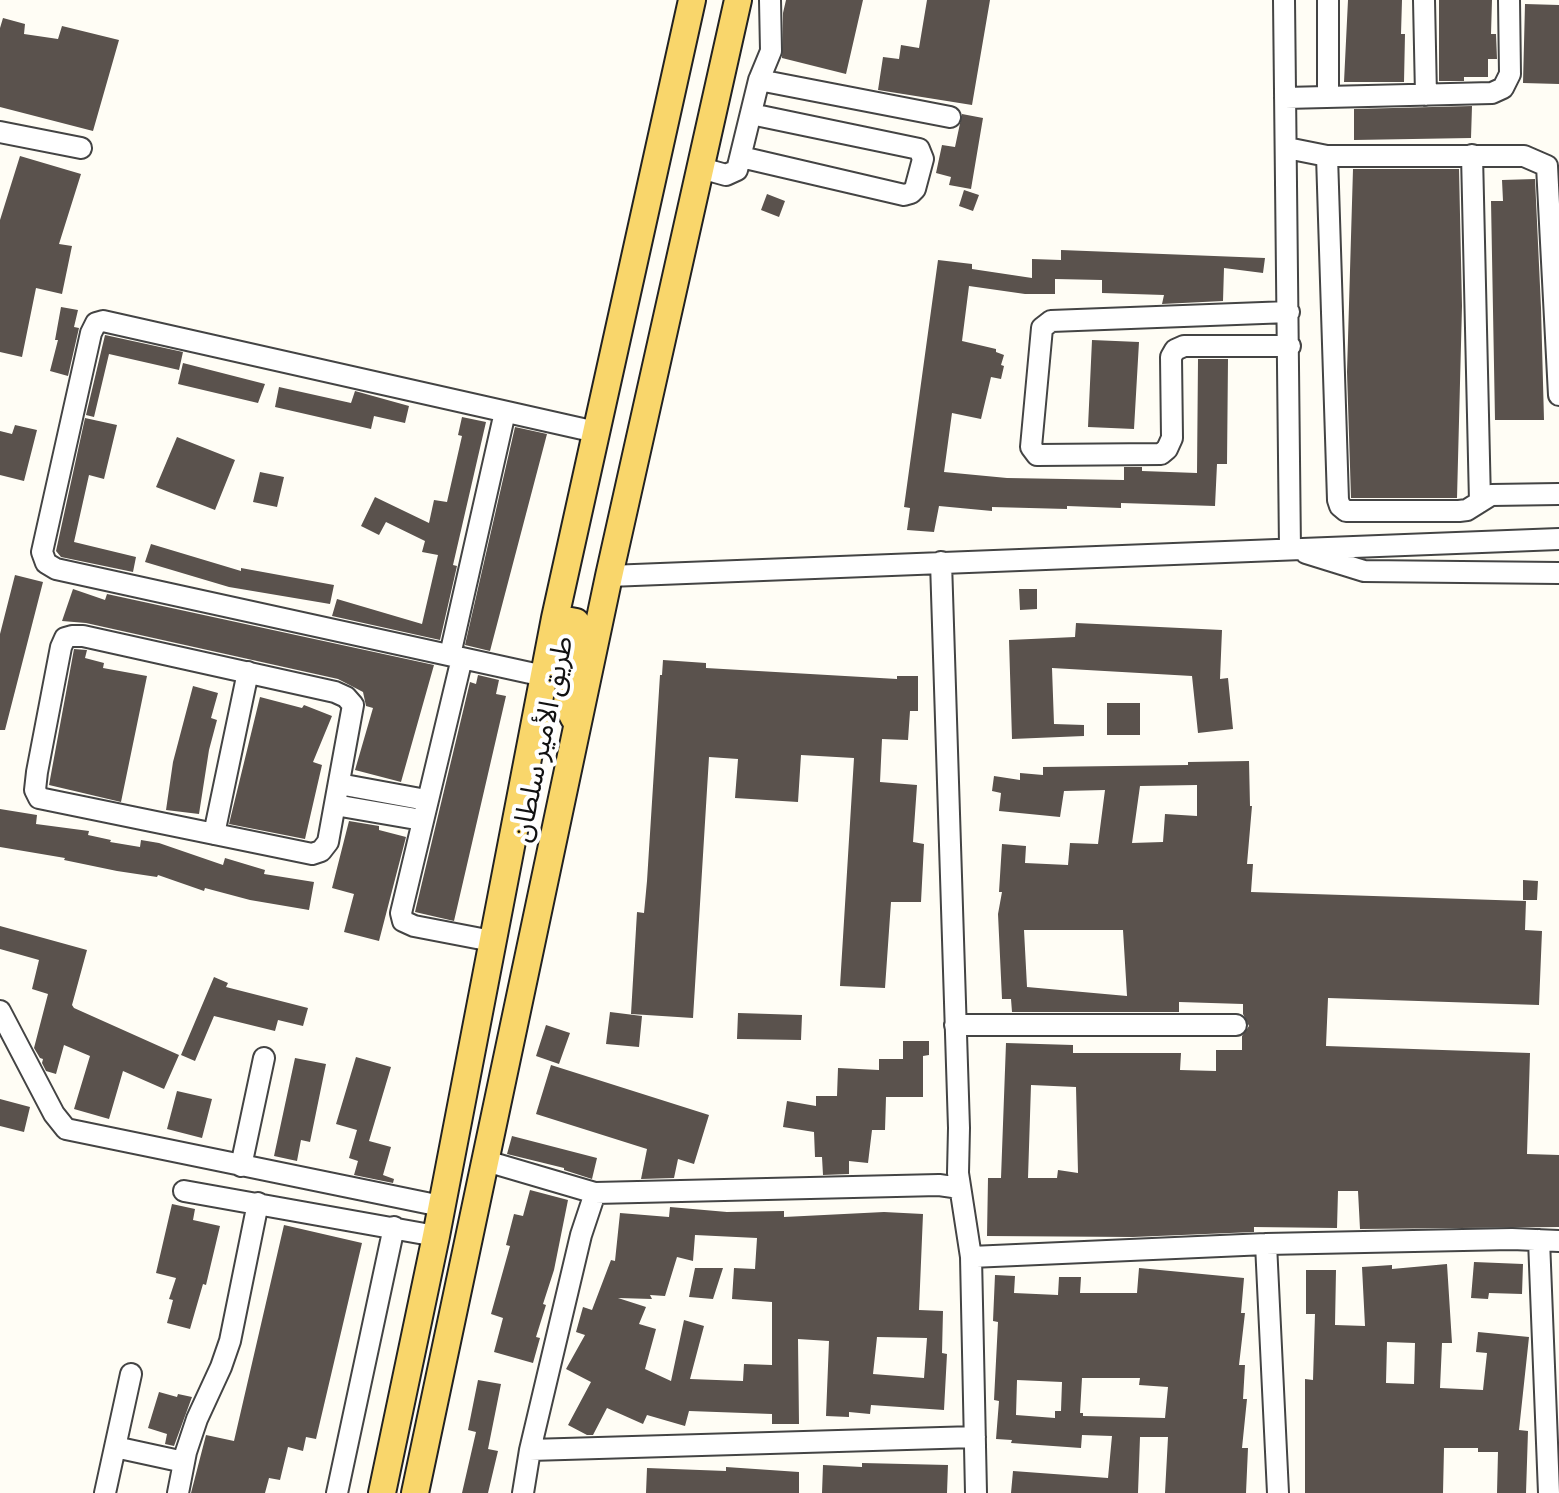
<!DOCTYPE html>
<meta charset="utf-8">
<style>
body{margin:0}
canvas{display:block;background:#fffdf5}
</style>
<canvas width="1559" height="1493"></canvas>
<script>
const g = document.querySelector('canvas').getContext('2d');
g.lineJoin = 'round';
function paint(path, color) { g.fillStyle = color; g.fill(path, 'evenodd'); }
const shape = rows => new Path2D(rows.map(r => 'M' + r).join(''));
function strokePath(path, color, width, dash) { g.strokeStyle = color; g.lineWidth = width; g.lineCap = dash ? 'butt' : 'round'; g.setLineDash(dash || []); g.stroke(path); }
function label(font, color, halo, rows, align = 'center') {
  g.font = font + ' "Zilla Slab","Noto Sans Arabic",serif'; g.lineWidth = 8; g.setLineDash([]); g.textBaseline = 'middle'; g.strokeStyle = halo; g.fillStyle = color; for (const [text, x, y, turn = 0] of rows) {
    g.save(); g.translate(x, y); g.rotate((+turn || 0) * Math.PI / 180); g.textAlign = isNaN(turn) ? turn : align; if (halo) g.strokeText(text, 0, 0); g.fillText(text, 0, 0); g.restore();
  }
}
paint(shape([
 [786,0,863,0,846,74,782,58,783,13],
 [927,0,990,0,972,105,878,90,883,57,899,59,901,45,919,48],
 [1348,0,1402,0,1401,34,1405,34,1404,82,1344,82],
 [1439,0,1492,0,1491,34,1496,34,1497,59,1488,59,1488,77,1464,77,1464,81,1439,81],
 [1525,4,1559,5,1559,84,1523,83],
 [3,18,25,24,24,34,58,39,62,26,119,40,93,131,0,107,0,28],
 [1472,106,1471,138,1354,140,1354,109],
 [962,114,983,118,971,189,949,185,951,177,936,173,942,145,955,147],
 [20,156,81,174,59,244,72,246,62,294,36,288,22,357,0,352,0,220],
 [1353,169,1459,169,1462,306,1457,498,1351,498,1347,372],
 [1535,179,1541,308,1544,420,1495,420,1491,201,1503,201,1502,180],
 [964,190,979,195,973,211,959,206],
 [767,194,785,201,779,217,761,210],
 [1061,250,1265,258,1263,273,1224,268,1223,301,1162,304,1164,295,1102,293,1102,280,1055,279,1055,294,1025,294,969,286,962,341,996,349,996,352,1004,355,1001,365,1004,366,1001,379,991,377,981,419,952,413,944,472,1007,478,1124,480,1124,467,1142,467,1142,471,1197,473,1198,359,1228,359,1227,464,1217,464,1215,506,1121,503,1121,508,1067,506,1067,509,992,507,992,511,939,506,934,532,907,530,910,508,904,507,938,260,972,264,972,269,1032,278,1032,259,1061,260],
 [61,307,78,310,74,327,79,328,68,376,50,371,58,340,55,340],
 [105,335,183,352,179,370,109,354,94,417,86,415],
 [1092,340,1139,342,1134,429,1088,427],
 [183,363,265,384,258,403,178,384],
 [279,387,351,403,355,391,409,406,405,423,374,416,371,429,275,407],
 [462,417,486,422,453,565,457,566,440,640,332,616,337,599,422,624,438,555,422,552,425,541,386,522,379,535,361,526,375,497,429,523,434,500,447,502,462,436,458,435],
 [85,418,117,425,104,479,89,475,74,542,136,557,133,572,61,557,56,551],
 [15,425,37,430,24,481,0,475,0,431,12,434],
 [515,427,547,434,490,651,465,645],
 [177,437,235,460,215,510,156,487],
 [260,472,284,477,277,507,253,502],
 [151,544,241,571,241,568,334,585,330,604,229,587,145,562],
 [15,575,43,582,5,730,0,730,0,634],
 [73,589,105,600,107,594,434,665,401,782,355,770,373,708,366,706,363,692,338,679,86,623,62,621],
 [1019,589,1037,589,1037,609,1020,610],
 [1076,623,1222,630,1220,679,1228,678,1233,729,1198,733,1192,676,1052,668,1054,724,1084,725,1084,736,1012,739,1009,640,1075,637],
 [74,649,87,650,85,658,104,663,103,668,147,676,121,802,49,785],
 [663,660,706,663,706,668,897,679,897,676,918,676,918,711,910,711,908,740,882,739,880,782,917,785,913,842,924,844,921,902,891,902,885,988,840,986,854,758,801,755,798,802,735,798,738,759,709,757,693,1018,631,1014,637,912,644,913,647,881,660,675,662,675],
 [478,675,499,680,496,694,506,696,454,921,415,912,470,682,476,684],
 [193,686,218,693,211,718,217,720,209,750,199,814,166,810,173,762],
 [260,697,302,708,304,705,332,716,313,762,322,765,305,839,229,824],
 [1107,703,1140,703,1140,735,1107,735],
 [1249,761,1250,806,1252,806,1247,864,1253,864,1251,892,1526,901,1525,930,1542,931,1539,1005,1328,998,1326,1046,1530,1053,1527,1154,1559,1155,1559,1227,1360,1229,1358,1191,1338,1191,1337,1228,1254,1227,1254,1232,1133,1237,987,1236,988,1178,1001,1178,1006,1043,1073,1045,1073,1053,1181,1053,1180,1070,1216,1071,1216,1050,1242,1050,1242,1036,1249,1026,1243,1014,1243,1004,1179,1002,1179,1012,1012,1012,1011,999,1002,999,998,914,1002,892,999,892,1002,844,1026,846,1025,863,1068,865,1070,843,1098,844,1105,790,1064,791,1060,817,999,811,1001,793,992,791,994,776,1020,780,1020,773,1043,775,1043,767,1188,765,1188,762],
 [1197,785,1197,816,1165,814,1163,842,1132,843,1140,786],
 [1024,930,1123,930,1127,996,1027,987],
 [1031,1085,1076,1087,1078,1173,1058,1170,1057,1178,1028,1178],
 [0,809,37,815,36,824,89,831,88,835,111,840,110,842,140,847,141,840,159,843,223,865,225,858,265,870,264,874,314,882,309,910,250,900,205,888,204,891,158,875,157,877,117,871,64,860,65,858,0,847],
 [349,821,379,826,379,830,406,837,379,941,344,932,354,894,332,888],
 [1523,880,1538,881,1537,900,1523,900],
 [0,926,87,950,72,1005,74,1008,179,1055,164,1089,123,1071,109,1119,74,1109,90,1056,64,1045,56,1074,46,1071,42,1063,43,1059,40,1058,34,1048,48,994,32,989,39,960,0,949],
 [214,977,228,983,226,987,308,1008,303,1026,278,1020,275,1031,214,1016,195,1061,181,1055],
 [610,1012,642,1016,639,1047,606,1044],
 [738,1013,802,1015,801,1040,737,1039],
 [546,1025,570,1033,559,1064,536,1056],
 [903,1041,929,1041,929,1055,923,1056,923,1097,886,1097,885,1130,872,1130,868,1163,849,1161,849,1174,823,1175,822,1157,815,1157,814,1132,783,1127,787,1101,816,1106,816,1096,837,1096,838,1068,879,1070,879,1059,903,1059],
 [356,1057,391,1067,369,1141,391,1147,383,1175,394,1179,393,1183,354,1175,358,1161,349,1158,357,1130,336,1124],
 [295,1058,326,1064,310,1142,301,1140,297,1161,274,1156],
 [551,1065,709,1115,694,1164,678,1159,674,1178,641,1179,647,1149,536,1114],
 [177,1091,212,1099,202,1138,167,1129],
 [0,1099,30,1107,24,1132,0,1126],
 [512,1136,597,1158,592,1179,564,1170,564,1168,507,1154],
 [530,1190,568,1200,554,1270,543,1304,546,1305,536,1337,540,1338,533,1363,494,1352,503,1318,491,1314,510,1246,506,1245,514,1214,523,1216],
 [172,1204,195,1209,193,1220,220,1226,206,1285,203,1284,190,1329,167,1323,173,1300,169,1299,176,1278,156,1273],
 [670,1207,727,1212,784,1211,784,1217,884,1212,923,1214,919,1310,943,1311,942,1353,947,1354,944,1410,871,1405,870,1414,849,1412,849,1417,826,1416,829,1341,798,1339,799,1424,772,1424,772,1414,689,1411,685,1426,647,1415,643,1424,607,1408,593,1435,587,1435,568,1425,591,1382,566,1369,585,1335,576,1332,583,1307,592,1310,611,1260,615,1261,620,1213,669,1217],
 [695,1235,757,1238,755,1269,734,1268,732,1299,772,1302,772,1365,744,1364,743,1381,690,1379,704,1326,684,1320,671,1381,645,1369,656,1329,639,1324,646,1307,618,1298,652,1299,650,1295,665,1296,677,1257,693,1261],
 [877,1337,927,1338,924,1378,873,1374],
 [284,1225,362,1243,316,1439,306,1437,303,1451,288,1447,280,1480,269,1478,265,1493,191,1493,206,1435,234,1441],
 [1474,1262,1523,1264,1522,1294,1489,1293,1488,1299,1471,1298],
 [1447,1264,1452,1343,1442,1343,1440,1388,1483,1390,1487,1353,1476,1352,1478,1332,1529,1337,1519,1430,1528,1431,1526,1493,1497,1493,1498,1452,1478,1452,1478,1448,1444,1448,1443,1493,1305,1493,1305,1379,1313,1380,1315,1314,1306,1314,1306,1270,1336,1270,1335,1325,1365,1326,1362,1267,1392,1265,1392,1269],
 [1387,1342,1415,1343,1414,1384,1386,1383],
 [695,1268,723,1268,713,1299,689,1297],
 [1139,1268,1244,1278,1241,1313,1245,1313,1239,1365,1245,1365,1243,1399,1247,1399,1242,1448,1248,1448,1246,1493,1165,1493,1168,1437,1140,1437,1138,1493,1011,1493,1013,1471,1108,1478,1112,1436,1082,1435,1081,1448,1011,1443,1012,1440,996,1439,999,1401,994,1400,998,1322,993,1321,995,1275,1015,1276,1014,1293,1058,1295,1059,1277,1081,1277,1080,1293,1137,1293],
 [1082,1378,1140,1378,1139,1385,1168,1387,1165,1418,1083,1416,1083,1413,1080,1413],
 [1017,1380,1062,1382,1061,1411,1055,1411,1055,1418,1016,1415],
 [478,1380,501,1384,488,1449,498,1451,488,1493,462,1493,476,1432,468,1430],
 [159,1392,177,1397,178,1394,192,1397,174,1446,165,1444,167,1434,148,1428],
 [862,1463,948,1465,947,1493,822,1493,823,1465,862,1467],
 [726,1467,799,1472,799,1493,646,1493,647,1468,726,1471]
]), '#5a524d');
const minor = shape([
 [1284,0,1290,549],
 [1424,0,1426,95],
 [759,80,950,117],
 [1328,97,1328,0],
 [1285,98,1492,93,1503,88,1510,74,1509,0],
 [0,132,81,148],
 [1287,148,1327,156,1524,156,1547,166,1559,395],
 [1472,155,1480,502],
 [1327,156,1338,500,1340,506,1346,511,1459,511,1467,510,1491,495,1559,494],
 [741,157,904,195,911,193,915,189,923,159,919,149,751,114],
 [701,168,726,175,737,170,759,80,771,51,770,0],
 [1289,312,1051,321,1042,328,1031,447,1037,455,1161,454,1167,449,1172,438,1171,357,1175,350,1184,346,1290,346],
 [1306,553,1364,571,1559,573],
 [941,562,959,1128,958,1173,971,1257,976,1493],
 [609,576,1559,539],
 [72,636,83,636,335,692,346,697,353,705,328,842,321,851,312,854,39,798,35,790,37,772,61,647,65,638,72,636],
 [450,655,505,412],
 [462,658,401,913,403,921,414,926,492,941],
 [544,676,56,569,46,563,42,552,91,333,96,323,103,321,596,432],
 [339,784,426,800],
 [335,805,422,820],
 [214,834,248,672],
 [0,1011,54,1114,66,1129,441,1206],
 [955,1025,1236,1025],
 [486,1161,595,1193],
 [241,1166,264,1058],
 [184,1191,436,1236],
 [1539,1240,1549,1493],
 [1266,1244,1278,1493],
 [971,1257,1266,1244,1512,1239,1559,1241],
 [115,1447,184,1462],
 [530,1450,975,1437],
 [105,1493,131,1374],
 [178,1493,186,1452,197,1419,221,1367,230,1341,258,1203],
 [337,1493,394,1227],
 [523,1493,530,1450,581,1235,595,1193,939,1185,960,1188]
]);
const major = shape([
 [555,618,576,622,567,704,574,718],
 [382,1493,436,1236,555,618,692,0],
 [415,1493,609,576,738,0]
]);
strokePath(minor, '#444', 24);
strokePath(major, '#222', 30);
strokePath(minor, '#fff', 20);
strokePath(major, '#f9d66b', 26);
label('28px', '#111', '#fff', [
 ["طريق الأمير سلطان",543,739,-78]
]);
</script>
